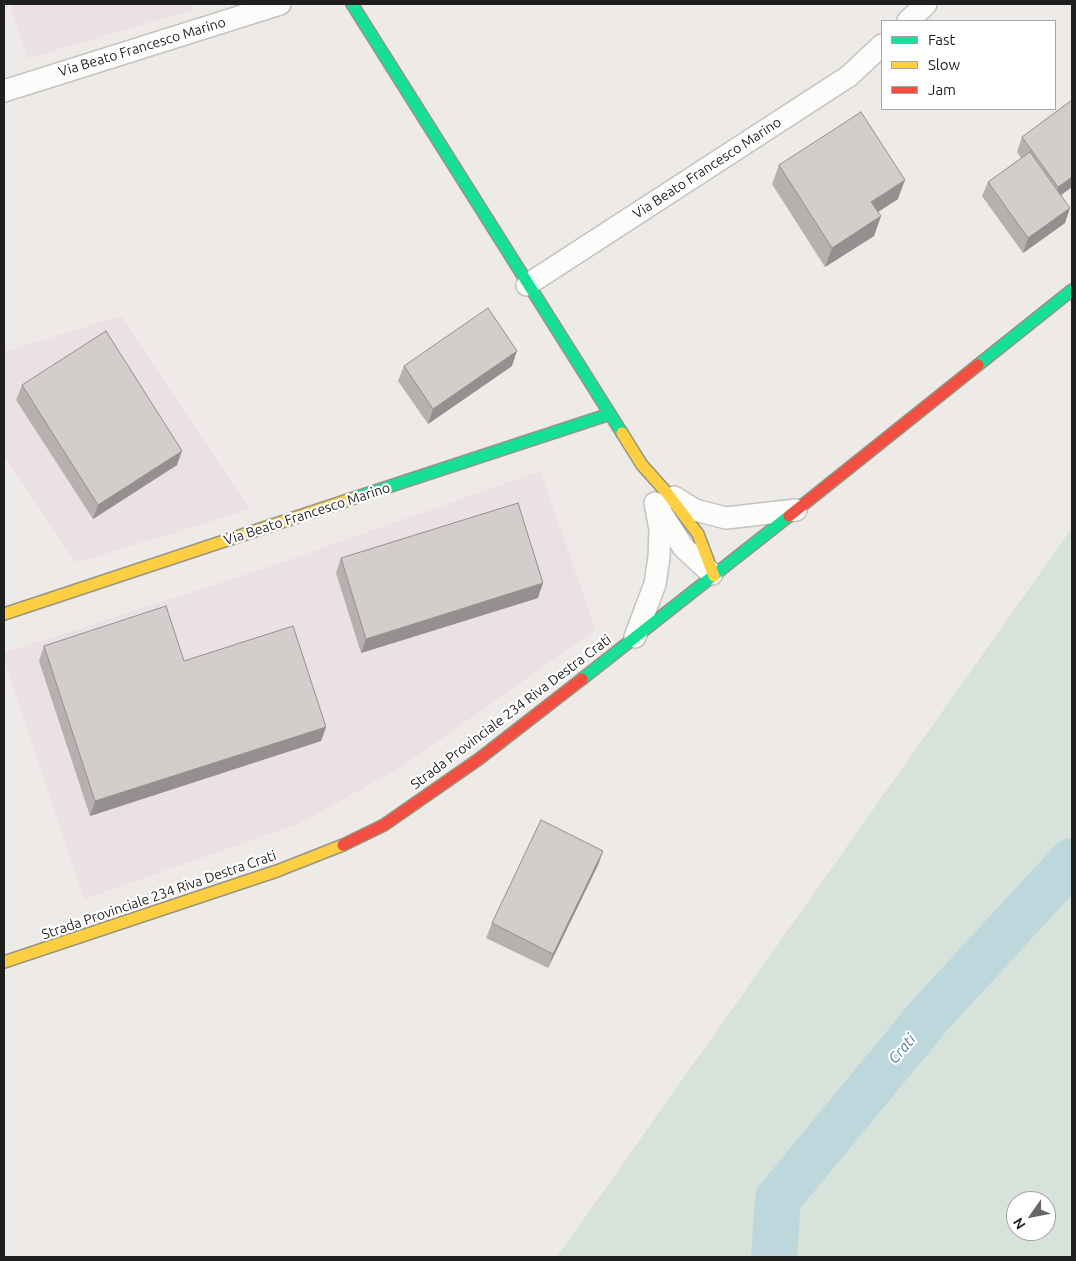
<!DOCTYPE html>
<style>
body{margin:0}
#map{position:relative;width:1076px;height:1261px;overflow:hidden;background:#edeae7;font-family:Ubuntu,sans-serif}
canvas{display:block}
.frame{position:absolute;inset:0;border:5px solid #1f1f1f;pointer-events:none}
.legend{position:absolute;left:881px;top:20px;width:175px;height:90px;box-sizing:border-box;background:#fff;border:1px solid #a5a5a5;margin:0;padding:6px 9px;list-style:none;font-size:15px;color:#1f1f1f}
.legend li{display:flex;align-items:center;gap:10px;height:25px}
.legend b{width:25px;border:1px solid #a5a5a5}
.north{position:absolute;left:1006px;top:1191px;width:50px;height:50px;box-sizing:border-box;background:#fff;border:1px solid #a5a5a5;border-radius:50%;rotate:237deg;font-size:14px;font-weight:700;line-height:20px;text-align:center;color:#1f1f1f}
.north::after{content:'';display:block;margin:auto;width:18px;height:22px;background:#676665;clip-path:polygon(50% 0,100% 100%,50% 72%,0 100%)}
</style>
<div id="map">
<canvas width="1076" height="1261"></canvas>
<div class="frame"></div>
<ul class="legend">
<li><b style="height:6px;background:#16e098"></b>Fast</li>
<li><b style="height:6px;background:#ffcf43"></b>Slow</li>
<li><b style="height:6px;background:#f24e42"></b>Jam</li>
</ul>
<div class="north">N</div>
</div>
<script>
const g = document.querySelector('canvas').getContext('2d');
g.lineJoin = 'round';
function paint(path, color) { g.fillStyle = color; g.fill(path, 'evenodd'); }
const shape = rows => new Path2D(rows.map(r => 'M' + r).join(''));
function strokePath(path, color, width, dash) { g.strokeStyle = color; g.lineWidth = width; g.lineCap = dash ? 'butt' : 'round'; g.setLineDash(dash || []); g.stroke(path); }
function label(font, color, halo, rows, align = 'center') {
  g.font = font + ' Ubuntu,sans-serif'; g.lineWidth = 4.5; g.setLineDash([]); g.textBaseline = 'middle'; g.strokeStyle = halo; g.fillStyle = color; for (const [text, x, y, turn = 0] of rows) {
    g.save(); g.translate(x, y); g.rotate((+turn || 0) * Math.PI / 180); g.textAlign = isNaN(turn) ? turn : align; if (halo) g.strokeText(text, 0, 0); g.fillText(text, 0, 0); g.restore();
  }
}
paint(shape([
 [10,4,191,4,193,10,28,58],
 [121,316,250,509,76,563,4,456,4,352],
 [541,471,595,630,401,767,300,823,84,899,4,660,4,653,269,567]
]), '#eae0e6');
paint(shape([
 [1072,528,1072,1257,557,1257],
 [1016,1201,1046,1201,1046,1231,1016,1231]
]), '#d6e2da');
strokePath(shape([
 [774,1257,778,1199,930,1015,1072,861]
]), '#bdd8dd', 46);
const street = shape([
 [908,21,926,4],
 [4,91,280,4],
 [527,285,849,76,882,45],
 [674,497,695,510,726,518,796,510],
 [659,509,683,547,712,574],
 [635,637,655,584,659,557,660,529,655,503]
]);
const fast = shape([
 [352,4,622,433],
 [978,365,1072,290],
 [351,499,610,414],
 [582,679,789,516]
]);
const slow = shape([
 [622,433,642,465,667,493,698,534,714,576],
 [4,614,351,499],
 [4,962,277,871,343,845]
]);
const jam = shape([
 [789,516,978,365],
 [343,845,384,825,479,759,582,679]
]);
strokePath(street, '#c4c3c2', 24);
strokePath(fast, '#959580', 14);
strokePath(slow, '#959580', 14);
strokePath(jam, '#959580', 14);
strokePath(street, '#fcfcfb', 21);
strokePath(fast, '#16e098', 11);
strokePath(slow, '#ffcf43', 11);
strokePath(jam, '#f24e42', 11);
paint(shape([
 [1072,100,1061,196,1065,223,1023,253,982,196,988,182,1021,158,1017,152,1022,137],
 [779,165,898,199,878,212,881,216,874,236,825,267,772,184],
 [404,366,512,366,428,424,398,381],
 [22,385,177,465,93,519,16,400],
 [341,558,538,598,361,653,336,573],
 [44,646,184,661,326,727,321,741,90,816,39,661],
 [603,851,598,865,548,968,486,938,492,923]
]), '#b5b1af');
paint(shape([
 [1072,177,1072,187,1053,201,1058,187],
 [905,180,898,199,864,221,871,202],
 [1070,208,1065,223,1023,253,1028,238],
 [881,216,874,236,825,267,832,248],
 [517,351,512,366,428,424,433,409],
 [182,451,177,465,93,519,98,505],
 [543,583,538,598,361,653,366,639],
 [326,727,321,741,90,816,95,801],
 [603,851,598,865,548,968,553,954]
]), '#93908f');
const building = shape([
 [1072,100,1072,177,1058,187,1022,137,1072,100],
 [861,112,905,180,871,202,881,216,832,248,779,165,861,112],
 [1030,152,1070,208,1028,238,988,182,1030,152],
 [488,308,517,351,433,409,404,366,488,308],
 [106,331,182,451,98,505,22,385,106,331],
 [518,503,543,583,366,639,341,558,518,503],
 [166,606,184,661,293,626,326,727,95,801,44,646,166,606],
 [541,820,603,851,553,954,492,923,541,820]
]);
paint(building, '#d2cecc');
strokePath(building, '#93908f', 1);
label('14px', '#1f1f1f', '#fff', [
 ["Via Beato Francesco Marino",142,47,-17],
 ["Via Beato Francesco Marino",707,168,-33],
 ["Via Beato Francesco Marino",307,514,-18],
 ["Strada Provinciale 234 Riva Destra Crati",511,712,-37],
 ["Strada Provinciale 234 Riva Destra Crati",159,895,-19]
]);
label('italic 15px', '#4e7ba0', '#fff', [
 ["Crati",902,1049,-50]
]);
</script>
